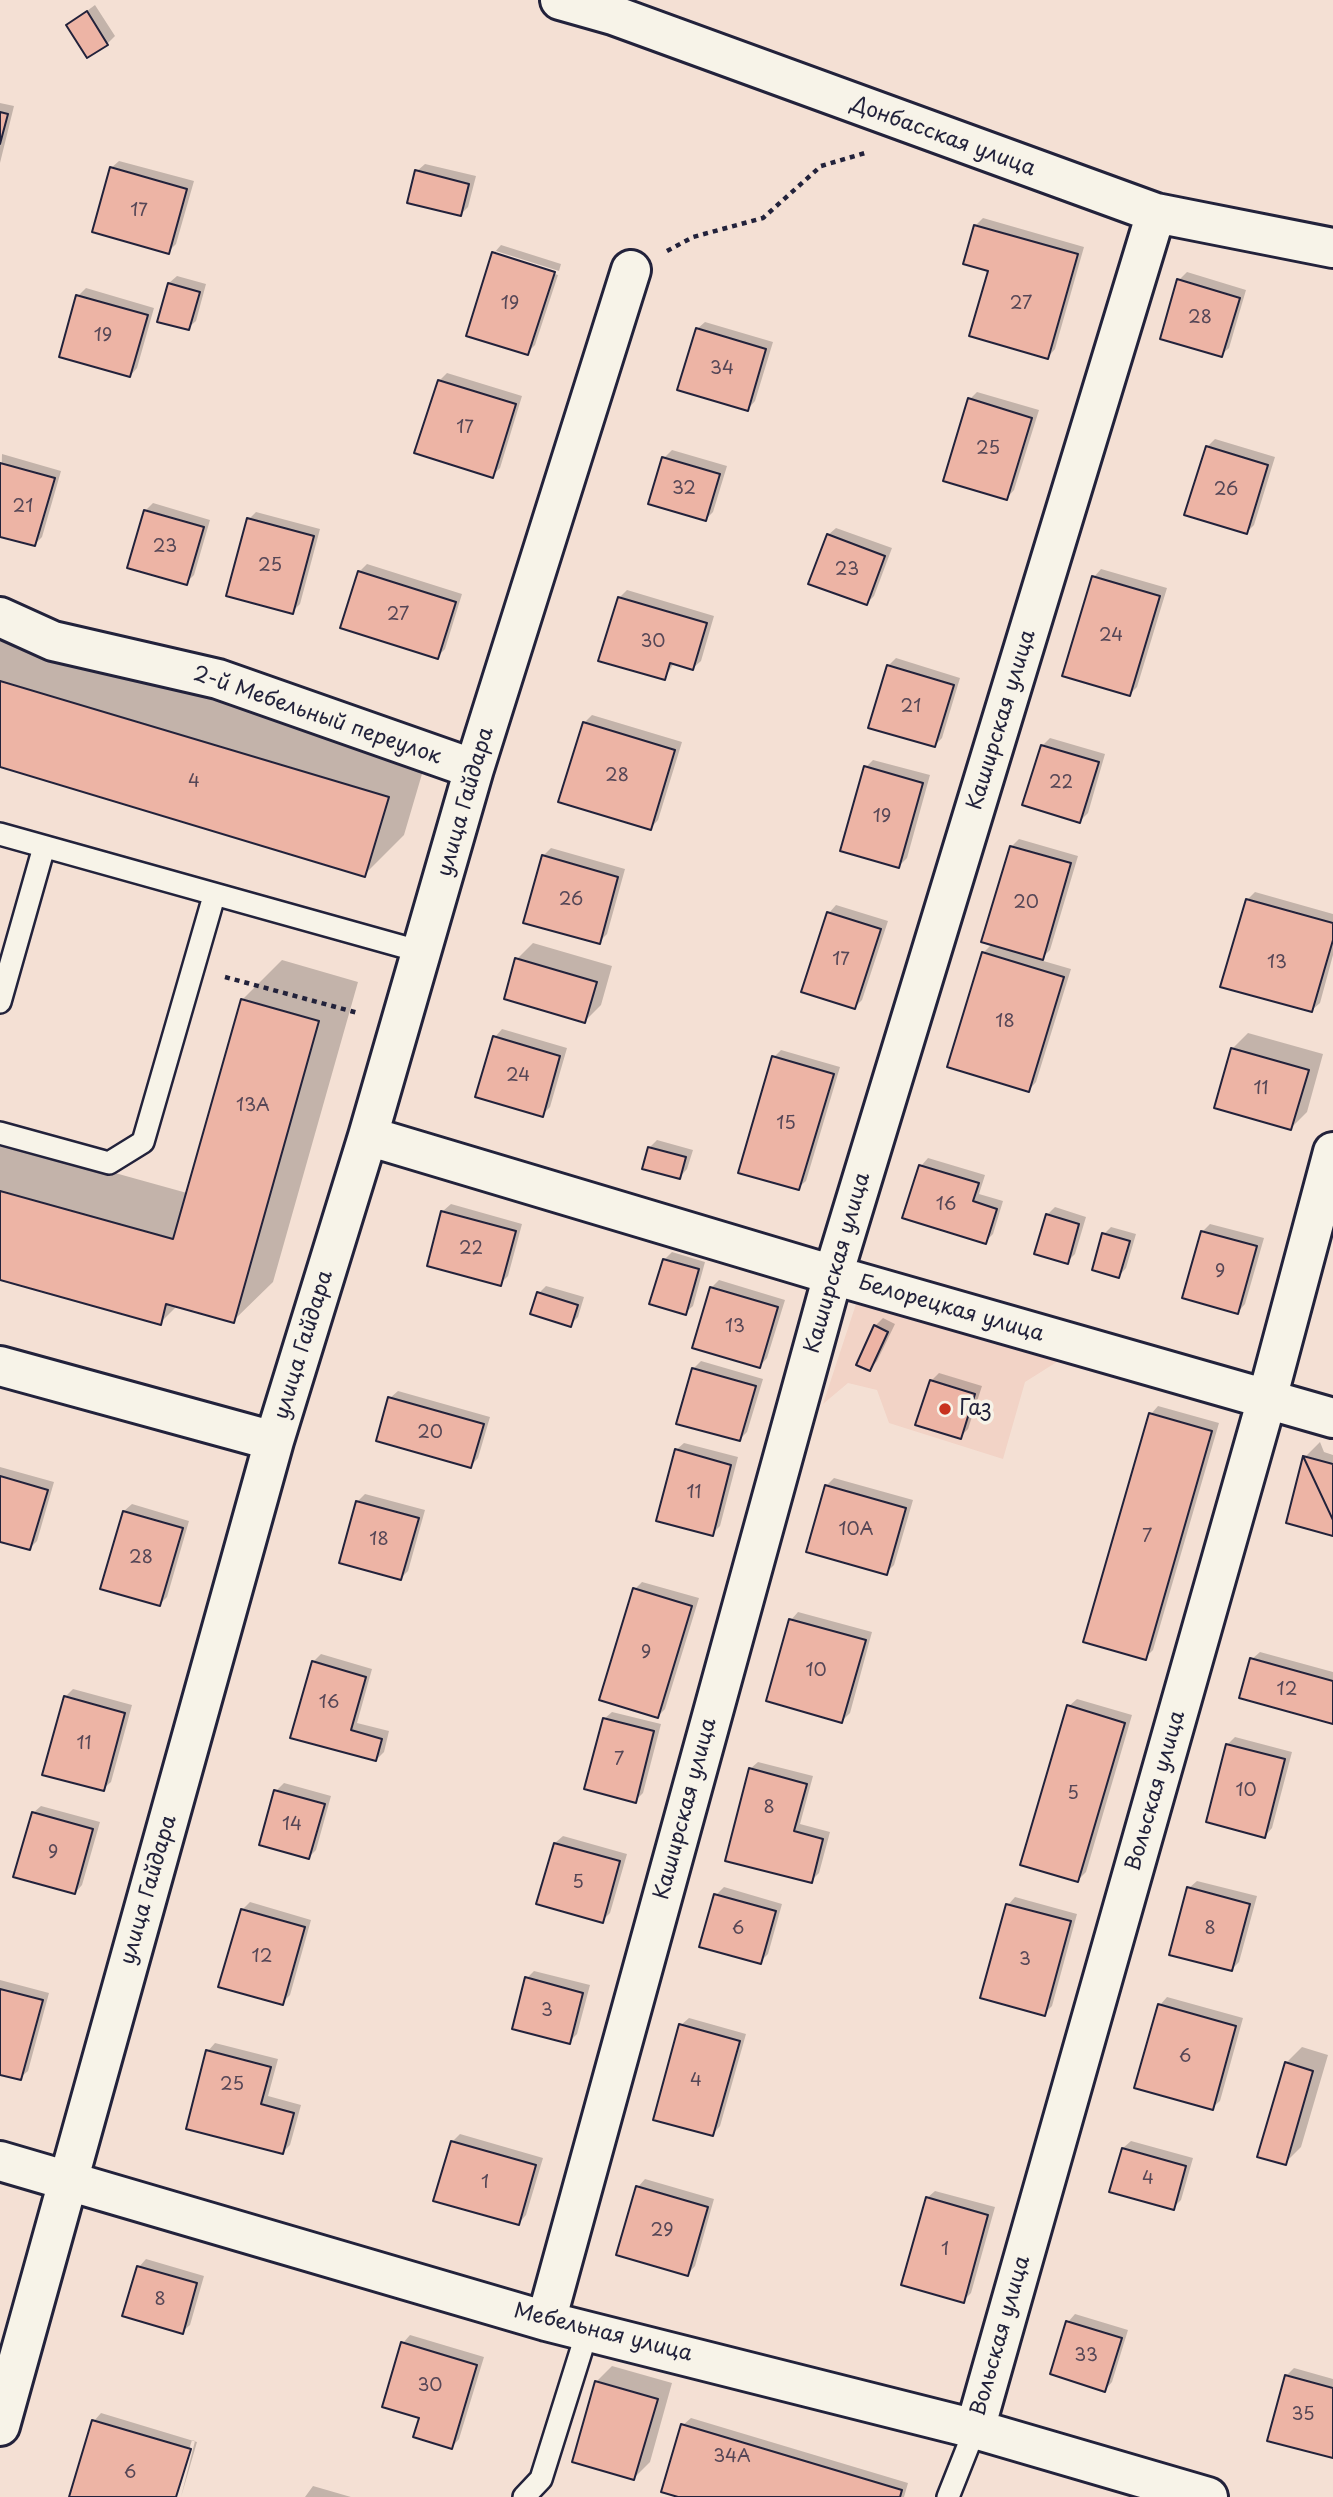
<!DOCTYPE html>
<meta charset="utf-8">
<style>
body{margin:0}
canvas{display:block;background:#f4e0d4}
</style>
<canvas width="1333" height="2497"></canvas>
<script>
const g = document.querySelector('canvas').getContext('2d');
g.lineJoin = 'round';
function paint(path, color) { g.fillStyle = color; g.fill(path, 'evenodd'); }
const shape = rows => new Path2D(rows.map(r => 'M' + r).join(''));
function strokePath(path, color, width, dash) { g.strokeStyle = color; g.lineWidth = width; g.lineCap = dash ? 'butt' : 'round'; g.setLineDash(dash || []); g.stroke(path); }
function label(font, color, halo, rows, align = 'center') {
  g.font = font + ' "Playpen Sans",sans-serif'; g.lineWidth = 7; g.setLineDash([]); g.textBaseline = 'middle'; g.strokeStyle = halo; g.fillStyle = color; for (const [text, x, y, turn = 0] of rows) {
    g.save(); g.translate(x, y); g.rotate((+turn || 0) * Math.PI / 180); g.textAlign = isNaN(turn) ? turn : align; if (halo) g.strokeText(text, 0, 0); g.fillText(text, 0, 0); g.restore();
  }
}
paint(shape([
 [856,1304,1060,1360,1025,1382,1003,1459,889,1423,877,1390,848,1383,823,1404]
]), '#f2d3c6');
paint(shape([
 [95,5,115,36,107,44,68,25],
 [0,103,14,106,0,163],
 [119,161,194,181,176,244,168,252,111,168],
 [425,164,476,176,468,207,461,214,417,171],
 [983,218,1084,247,1055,349,1048,357,990,270,975,226],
 [501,245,561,264,559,271,496,251,496,255,558,275,535,345,527,353,494,253],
 [1187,272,1246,290,1229,348,1221,355,1179,280],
 [177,276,206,284,196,321,188,328,169,283],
 [86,288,154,308,137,368,130,376,78,296],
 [705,322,773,342,755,401,748,409,697,329],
 [447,373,522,396,500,468,492,476,439,381],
 [977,392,1039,410,1014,490,1007,498,970,399],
 [1215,439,1275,457,1254,525,1247,532,1207,447],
 [672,450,727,466,713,512,706,519,664,458],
 [2,454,61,471,42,537,35,544,0,535],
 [153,503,210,520,194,575,186,583,145,511],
 [256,512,320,529,300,604,292,612,249,519],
 [836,528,892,548,874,596,867,603,828,535],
 [367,564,462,594,445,649,437,657,359,572],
 [1101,569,1167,588,1137,687,1130,694,1094,577],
 [627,590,714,616,701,661,693,668,674,663,664,679,619,598],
 [0,630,427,757,404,835,364,875,0,766],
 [896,658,960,678,942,738,935,745,888,666],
 [592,715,682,742,658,820,651,828,584,723],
 [1050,738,1105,754,1088,813,1080,821,1042,746],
 [873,760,930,775,907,858,899,866,866,767],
 [1019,839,1078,856,1050,950,1040,960,1071,969,1036,1082,1029,1090,983,953,992,944,1011,847],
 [551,848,625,869,607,934,599,942,543,856],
 [1255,892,1333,914,1333,955,1320,1003,1312,1010,1247,900],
 [836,905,888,921,862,1000,855,1007,804,991,829,913],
 [533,943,612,966,601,1005,585,1021,517,959],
 [282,960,358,982,273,1282,233,1321,178,1305,160,1323,0,1278,0,1141,187,1193,242,1000],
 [502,1029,567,1048,550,1107,542,1115,495,1037],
 [1248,1033,1323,1054,1307,1112,1291,1128,1232,1049],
 [781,1050,840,1067,806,1181,798,1188,774,1057],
 [657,1140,693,1150,687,1169,680,1177,650,1147],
 [928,1158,985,1175,979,1194,1003,1201,993,1234,985,1242,921,1166],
 [451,1204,522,1224,508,1276,500,1284,429,1264,443,1211],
 [1055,1207,1086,1217,1075,1254,1067,1262,1047,1215],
 [1210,1224,1264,1238,1245,1304,1238,1312,1203,1231],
 [1111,1227,1136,1234,1126,1268,1119,1276,1104,1234],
 [672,1252,705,1262,693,1306,685,1313,664,1260],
 [719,1280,785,1300,767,1358,760,1366,711,1288],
 [546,1286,584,1297,578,1317,570,1325,539,1293],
 [883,1318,895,1324,877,1361,870,1369,875,1326],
 [701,1361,763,1379,747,1432,740,1439,693,1369],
 [939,1373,982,1386,968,1429,960,1437,931,1381],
 [398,1391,490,1417,478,1458,471,1466,390,1398],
 [1158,1406,1219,1423,1153,1650,1145,1658,1151,1414],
 [1320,1442,1324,1452,1333,1455,1333,1534,1305,1457],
 [684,1443,738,1457,720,1526,712,1534,676,1450],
 [0,1467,54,1482,37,1541,30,1548,0,1540],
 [834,1478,913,1500,894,1565,886,1573,826,1486],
 [365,1494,425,1510,408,1571,401,1578,357,1502],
 [132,1504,189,1521,167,1597,160,1604,124,1511],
 [642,1582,699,1598,665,1709,658,1716,635,1589],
 [798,1612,872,1632,850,1713,842,1721,791,1620],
 [1260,1652,1333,1672,1333,1722,1252,1659],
 [321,1654,372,1669,357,1723,389,1731,384,1752,376,1760,293,1736,313,1662],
 [73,1689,132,1705,111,1782,103,1789,65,1697],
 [1077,1699,1132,1715,1086,1872,1078,1880,1069,1706],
 [612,1712,661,1724,643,1793,635,1801,604,1719],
 [1235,1737,1292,1752,1272,1828,1265,1836,1227,1745],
 [758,1762,813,1776,800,1824,830,1832,819,1873,811,1881,750,1769],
 [284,1783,331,1796,316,1850,309,1857,276,1791],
 [41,1806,100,1822,82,1885,75,1893,33,1813],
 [563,1836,627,1854,610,1913,602,1921,555,1843],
 [1197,1881,1257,1896,1239,1962,1232,1969,1189,1888],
 [724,1887,782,1904,768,1954,760,1962,716,1895],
 [1015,1897,1077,1914,1052,2006,1044,2014,1008,1905],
 [250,1902,311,1920,290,1995,282,2003,242,1910],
 [534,1971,590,1985,577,2034,569,2042,527,1978],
 [0,1980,49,1993,28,2071,20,2078,0,2073],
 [1167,1997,1243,2018,1220,2101,1212,2108,1160,2005],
 [689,2018,746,2034,720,2126,713,2134,681,2025],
 [215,2043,278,2059,268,2096,301,2105,290,2145,283,2152,208,2051],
 [1302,2047,1328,2055,1301,2147,1285,2163,1286,2063],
 [460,2134,543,2158,526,2215,519,2223,452,2142],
 [1131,2141,1193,2158,1181,2200,1173,2208,1123,2148],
 [645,2179,714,2199,695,2266,688,2274,638,2187],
 [935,2191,995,2207,971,2293,963,2301,927,2198],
 [146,2259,204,2276,190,2325,182,2332,139,2267],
 [1075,2314,1128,2330,1112,2382,1105,2390,1068,2322],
 [410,2335,484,2357,459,2439,452,2447,421,2417,403,2343],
 [612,2366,672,2383,650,2462,634,2478,596,2382],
 [1294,2368,1333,2379,1333,2456,1286,2376],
 [101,2413,197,2442,181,2497,195,2441,192,2440,175,2497,71,2497,94,2421],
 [691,2418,908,2483,904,2497,684,2497,683,2425],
 [313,2486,351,2497,305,2497]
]), '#0003');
const building = shape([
 [87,11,108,45,87,58,66,25,87,11],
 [0,112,8,114,0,144,0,112],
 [110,167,187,189,169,254,92,232,110,167],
 [415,170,469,184,461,216,407,203,415,170],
 [974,225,1078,254,1048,359,969,336,988,271,963,264,974,225],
 [492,252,555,272,528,355,466,336,492,252],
 [1177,279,1240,298,1222,357,1160,339,1177,279],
 [168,283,200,292,189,330,157,322,168,283],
 [76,295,148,315,130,377,59,357,76,295],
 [696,328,766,349,748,411,677,390,696,328],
 [438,380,516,404,493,478,414,453,438,380],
 [968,398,1032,418,1007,500,943,481,968,398],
 [1206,446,1268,465,1247,534,1184,515,1206,446],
 [662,457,720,474,706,521,648,504,662,457],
 [0,463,55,478,35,546,0,537,0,463],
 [144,510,204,527,187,585,127,568,144,510],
 [247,518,314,536,293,614,226,596,247,518],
 [827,534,885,556,867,605,808,584,827,534],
 [358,571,456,602,438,659,340,628,358,571],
 [1092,576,1160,596,1130,696,1062,676,1092,576],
 [618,597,707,623,693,670,670,663,665,680,598,661,618,597],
 [887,665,954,685,935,747,868,728,887,665],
 [0,681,389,797,365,877,0,767,0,681],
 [583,722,675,750,651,830,558,802,583,722],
 [1041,745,1099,762,1080,823,1022,805,1041,745],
 [864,766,923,783,899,868,840,851,864,766],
 [1010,846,1071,863,1043,960,981,942,1010,846],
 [542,855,618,877,600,944,523,923,542,855],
 [1246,899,1333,923,1333,940,1312,1012,1220,987,1246,899],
 [827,912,881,929,855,1009,801,992,827,912],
 [982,952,1064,977,1029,1092,947,1067,982,952],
 [515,958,597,982,585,1023,504,999,515,958],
 [241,999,319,1021,234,1323,166,1304,161,1325,0,1280,0,1191,173,1239,241,999],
 [493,1036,560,1056,543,1117,475,1097,493,1036],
 [1231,1048,1309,1070,1291,1130,1214,1108,1231,1048],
 [772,1056,834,1074,799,1190,738,1173,772,1056],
 [648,1147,686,1157,680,1179,642,1169,648,1147],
 [919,1165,979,1183,973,1201,997,1209,986,1244,902,1218,919,1165],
 [441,1211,516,1231,501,1286,427,1266,441,1211],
 [1046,1214,1079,1224,1068,1264,1034,1254,1046,1214],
 [1201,1231,1257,1246,1238,1314,1182,1298,1201,1231],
 [1102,1233,1130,1241,1119,1278,1092,1270,1102,1233],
 [663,1259,699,1269,686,1315,649,1304,663,1259],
 [710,1287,778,1307,760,1368,692,1348,710,1287],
 [537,1292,578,1305,571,1327,530,1314,537,1292],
 [874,1325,888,1332,870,1371,856,1365,874,1325],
 [692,1368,756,1386,740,1441,676,1424,692,1368],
 [930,1380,975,1394,961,1439,915,1425,930,1380],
 [388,1397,484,1424,471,1468,376,1441,388,1397],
 [1149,1413,1212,1431,1146,1660,1083,1642,1149,1413],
 [675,1449,731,1465,713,1536,656,1521,675,1449],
 [1303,1456,1333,1464,1333,1520,1303,1456],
 [1303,1456,1333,1520,1333,1536,1286,1523,1303,1456],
 [0,1476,48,1490,30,1550,0,1542,0,1476],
 [825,1485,906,1508,887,1575,806,1552,825,1485],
 [356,1501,419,1518,401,1580,339,1563,356,1501],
 [123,1511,183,1528,160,1606,100,1589,123,1511],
 [633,1588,692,1606,658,1718,599,1700,633,1588],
 [789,1619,866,1640,842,1723,766,1701,789,1619],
 [1250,1658,1333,1681,1333,1724,1239,1698,1250,1658],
 [312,1661,366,1677,351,1730,382,1739,376,1761,290,1738,312,1661],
 [64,1696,125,1713,104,1791,42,1775,64,1696],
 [1067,1705,1125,1723,1078,1882,1020,1865,1067,1705],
 [603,1718,654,1731,636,1803,584,1789,603,1718],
 [1226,1744,1285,1759,1265,1838,1206,1822,1226,1744],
 [749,1768,807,1784,794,1831,823,1839,812,1883,725,1861,749,1768],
 [274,1790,325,1804,309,1859,259,1845,274,1790],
 [32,1812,93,1829,75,1894,13,1877,32,1812],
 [554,1843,620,1861,603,1923,536,1904,554,1843],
 [1187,1887,1250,1904,1232,1971,1169,1955,1187,1887],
 [714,1894,776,1911,761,1964,699,1947,714,1894],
 [1006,1904,1071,1921,1045,2016,980,1998,1006,1904],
 [241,1909,305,1927,283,2005,218,1987,241,1909],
 [525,1977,583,1993,570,2044,512,2029,525,1977],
 [0,1989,43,2000,21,2080,0,2075,0,1989],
 [1158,2004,1236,2026,1213,2110,1134,2088,1158,2004],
 [679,2024,740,2041,713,2136,653,2120,679,2024],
 [206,2050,271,2067,261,2104,294,2113,283,2154,186,2129,206,2050],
 [1285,2062,1313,2071,1286,2165,1257,2157,1285,2062],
 [451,2141,536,2165,519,2225,433,2201,451,2141],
 [1122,2148,1186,2166,1174,2210,1109,2192,1122,2148],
 [636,2186,708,2207,688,2276,616,2255,636,2186],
 [926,2197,988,2215,964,2303,901,2285,926,2197],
 [137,2266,197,2283,183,2334,122,2316,137,2266],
 [1066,2321,1122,2338,1105,2392,1050,2374,1066,2321],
 [401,2342,477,2365,452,2449,413,2437,419,2418,382,2407,401,2342],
 [1285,2375,1333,2388,1333,2458,1267,2441,1285,2375],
 [595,2381,658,2399,634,2480,572,2462,595,2381],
 [92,2420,191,2449,176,2497,69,2497,92,2420],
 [681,2424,902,2490,900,2497,678,2497,661,2492,681,2424]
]);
paint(building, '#edb4a5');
strokePath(building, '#22223b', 2);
const lane = shape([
 [0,834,422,952],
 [0,1002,44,847],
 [0,1133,109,1163,143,1142,214,896],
 [524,2497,541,2479,588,2329],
 [948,2497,975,2429]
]);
const street = shape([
 [560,0,613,15,1156,213,1333,248],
 [0,617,53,641,218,679,474,769],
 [368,1136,833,1275,1333,1418],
 [0,1366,274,1441],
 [0,2161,546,2321,975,2429,1208,2497],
 [546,2321,833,1275,1156,213],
 [0,2426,274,1441,368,1136,474,769,631,270],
 [975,2429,1267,1399,1333,1152]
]);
strokePath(lane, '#22223b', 26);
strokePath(street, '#22223b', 44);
strokePath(shape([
 [667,251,693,237,763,218,821,166,865,153],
 [225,977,358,1013]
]), '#22223b', 4.5, [5, 5]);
strokePath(lane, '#f7f3e8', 21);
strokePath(street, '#f7f3e8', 38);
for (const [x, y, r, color] of [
 [945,1409,7,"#c8321e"]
]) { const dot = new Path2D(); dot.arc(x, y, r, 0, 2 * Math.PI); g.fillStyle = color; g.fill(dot); strokePath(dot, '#f7f3e8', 2.5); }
label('18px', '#554656', null, [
 ["17",139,211],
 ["19",510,304],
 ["27",1021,304],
 ["28",1200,318],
 ["19",103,336],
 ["34",722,369],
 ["17",465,428],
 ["25",988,449],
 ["32",684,489],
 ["26",1226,490],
 ["21",23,507],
 ["23",165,547],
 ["25",270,566],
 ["23",847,570],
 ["27",398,615],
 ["24",1111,636],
 ["30",653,642],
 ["21",911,707],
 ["28",617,776],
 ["4",194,782],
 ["22",1061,783],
 ["19",882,817],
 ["26",571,900],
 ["20",1026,903],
 ["17",841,960],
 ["13",1277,963],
 ["18",1005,1022],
 ["24",518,1076],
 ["11",1261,1089],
 ["13А",253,1106],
 ["15",786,1124],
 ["16",946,1205],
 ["22",471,1249],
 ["9",1220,1272],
 ["13",735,1327],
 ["20",430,1433],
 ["11",694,1493],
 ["10А",856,1530],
 ["7",1147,1537],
 ["18",379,1540],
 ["28",141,1558],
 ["9",646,1653],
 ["10",816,1671],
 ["12",1287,1690],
 ["16",329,1703],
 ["11",84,1744],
 ["7",619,1760],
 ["10",1246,1791],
 ["5",1073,1794],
 ["8",769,1808],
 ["14",292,1825],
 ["9",53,1853],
 ["5",578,1883],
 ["6",738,1929],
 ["8",1210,1929],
 ["12",262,1957],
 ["3",1025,1960],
 ["3",547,2011],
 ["6",1185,2057],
 ["4",696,2081],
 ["25",232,2085],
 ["4",1148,2179],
 ["1",485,2183],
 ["29",662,2231],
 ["1",945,2250],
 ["8",160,2300],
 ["33",1086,2356],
 ["30",430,2386],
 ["35",1303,2415],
 ["34А",732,2457],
 ["6",130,2473]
]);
label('21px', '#22223b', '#f7f3e8', [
 ["Донбасская улица",943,137,20],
 ["2-й Мебельный переулок",317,716,19],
 ["Каширская улица",1002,720,-73],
 ["улица Гайдара",466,802,-74],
 ["Каширская улица",838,1263,-74],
 ["Белорецкая улица",951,1309,16],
 ["улица Гайдара",304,1345,-73],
 ["Вольская улица",1156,1791,-74],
 ["Каширская улица",686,1809,-75],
 ["улица Гайдара",149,1890,-74],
 ["Мебельная улица",603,2333,14],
 ["Вольская улица",1001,2336,-74]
]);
label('21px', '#22223b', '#f7f3e8', [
 ["Газ",959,1409]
], 'left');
</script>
